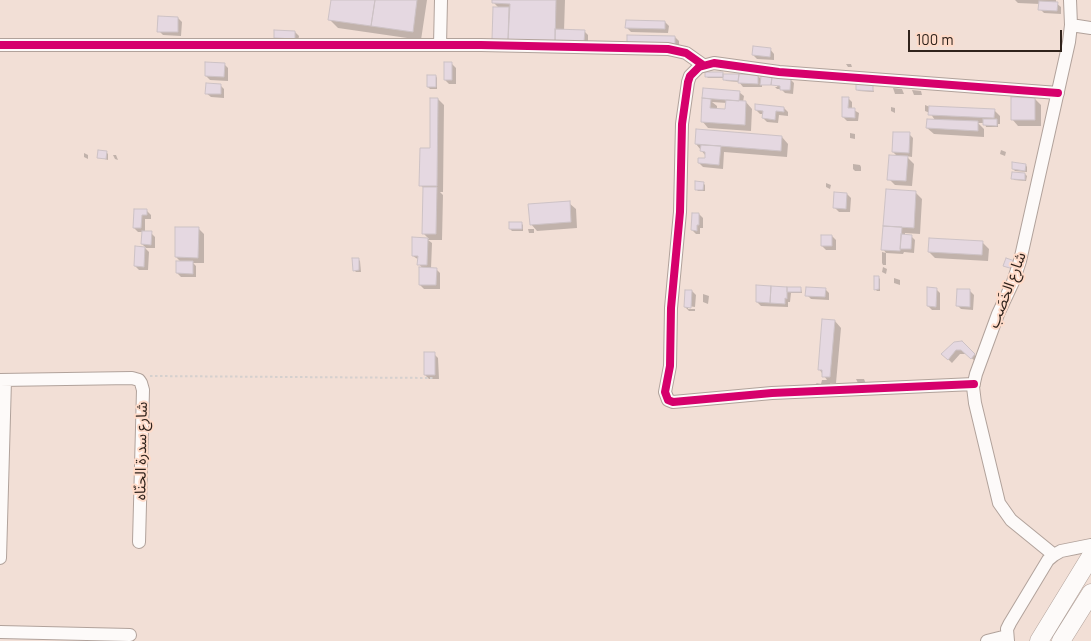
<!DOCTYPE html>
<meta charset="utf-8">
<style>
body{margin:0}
#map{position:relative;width:1091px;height:641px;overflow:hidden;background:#f2dfd6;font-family:Barlow,sans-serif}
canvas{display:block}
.scale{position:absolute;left:908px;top:30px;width:154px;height:22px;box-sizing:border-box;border:2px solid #30231c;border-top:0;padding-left:6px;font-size:15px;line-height:18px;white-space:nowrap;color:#30231c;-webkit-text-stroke:4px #ffdbc9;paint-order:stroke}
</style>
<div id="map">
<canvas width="1091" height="641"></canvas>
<div class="scale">100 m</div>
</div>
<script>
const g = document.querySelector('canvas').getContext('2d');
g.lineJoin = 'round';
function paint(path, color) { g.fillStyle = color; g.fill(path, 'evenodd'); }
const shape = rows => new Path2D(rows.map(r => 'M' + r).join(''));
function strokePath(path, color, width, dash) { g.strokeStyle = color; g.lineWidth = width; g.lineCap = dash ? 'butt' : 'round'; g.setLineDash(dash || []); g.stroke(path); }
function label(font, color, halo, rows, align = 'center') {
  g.font = font + ' Barlow,"Noto Sans Arabic",sans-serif'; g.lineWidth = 4; g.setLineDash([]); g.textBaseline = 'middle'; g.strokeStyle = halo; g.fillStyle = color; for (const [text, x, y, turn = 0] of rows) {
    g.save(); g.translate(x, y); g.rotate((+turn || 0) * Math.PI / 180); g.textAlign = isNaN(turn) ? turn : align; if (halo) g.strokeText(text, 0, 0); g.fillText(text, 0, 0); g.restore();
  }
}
paint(shape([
 [333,0,427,0,421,40,338,28,330,20],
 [494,0,565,0,564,31,584,31,588,35,588,45,500,45,499,8,494,3],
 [1015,0,1056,0,1056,3,1061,7,1061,14,1044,13,1040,9,1040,4,1018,3],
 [178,18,182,22,181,36,163,35,159,31],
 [665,22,669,26,668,33,631,32,627,28],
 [295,32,299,36,298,42,279,42,275,38],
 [675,37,679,41,679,47,632,46],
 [770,49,774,54,774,60,757,59,753,55],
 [224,64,228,68,228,81,210,80,206,76],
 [452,64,456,68,456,84,449,84,445,80],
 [846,64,851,64,852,67,848,67],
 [436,76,437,78,437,89,430,89,428,87],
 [706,76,758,76,762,80,790,79,794,83,793,94,785,93,781,89,777,89,775,87,777,87,778,85,762,83,762,87,743,87,739,82,726,81,724,78,708,78],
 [220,85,224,89,224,98,211,97,206,93],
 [872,87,874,92,859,91,857,90],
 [893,88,902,89,904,94,895,94],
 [704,89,739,92,744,96,743,102,746,102,752,109,751,131,708,128,702,121],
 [712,102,727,103,726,111,717,110,717,106],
 [912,90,921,91,922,95,914,95],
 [848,98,852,102,852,109,859,113,858,121,847,121,843,117],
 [438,99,444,105,443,192,440,192,443,195,442,240,428,240,432,243,431,269,436,269,440,273,440,289,424,289,420,285,423,269,419,264,419,260,413,256,414,239,429,239,424,234,425,189,420,185,431,149],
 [1035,99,1041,105,1041,126,1018,126,1012,119],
 [925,105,930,107,994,110,1000,116,1000,124,998,124,998,127,986,127,985,123,978,123,984,129,984,137,934,134,927,128,935,120,930,113,925,111],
 [891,107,895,108,895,113,891,111],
 [784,108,788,112,788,116,779,115,778,123,767,122,763,118,764,114,760,114,756,110],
 [850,133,855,134,855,139,850,138],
 [909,134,913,138,912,157,906,156,914,164,912,186,895,185,889,179,898,157,893,152],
 [782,137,788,144,787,157,724,152,723,169,703,167,699,163,706,160,705,155,696,144],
 [1001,150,1006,152,1005,156,1000,154],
 [106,152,108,154,108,160,98,157],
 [84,153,88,155,88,159,84,157],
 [113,155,116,155,118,160,115,159],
 [853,164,860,165,861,167,861,171,855,171,853,169],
 [1026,165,1027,167,1027,172,1015,171,1013,169],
 [1025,174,1027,176,1026,181,1014,180,1013,178],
 [703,183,705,185,705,191,698,191,696,189],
 [826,183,831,185,830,189,826,187],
 [916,193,922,199,920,234,905,233,905,235,911,236,915,240,914,253,904,252,903,254,886,253,886,265,883,265,882,263,882,252,886,253,883,249],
 [847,194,851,198,850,212,839,212,835,208],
 [569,203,576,209,577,228,537,231,531,224],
 [135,210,147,211,151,215,151,219,145,219,145,232,151,233,155,237,155,248,146,248,142,244,143,232,138,232,134,228],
 [699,214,703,218,703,228,700,228,700,234,696,234,692,230],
 [521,223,523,225,523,231,512,231,510,229],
 [198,228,204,234,204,263,193,263,196,266,196,277,181,277,177,273,181,262,176,257],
 [528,229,534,229,534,233,529,233],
 [832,236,836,240,836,250,826,250,822,246],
 [982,242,989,249,988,261,935,258,929,252],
 [145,248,149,252,148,270,139,270,135,266],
 [358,259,360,261,361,272,356,272,354,270],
 [883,267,887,269,886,274,882,272],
 [878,277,880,279,880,291,877,291,875,289],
 [894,278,900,280,900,285,894,283],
 [758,287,801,289,802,293,791,293,790,302,788,302,788,307,761,306,757,302],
 [825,289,829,293,829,300,811,299,807,295],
 [936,289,940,293,940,310,932,310,928,306],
 [692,291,696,295,695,307,688,306,688,309,695,309,695,311,689,311,685,307],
 [970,291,974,295,973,310,961,309,957,305],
 [703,294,709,296,708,304,703,302],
 [835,321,841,328,836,383,830,383,830,387,818,386,816,383,821,384,822,380,827,380,819,369],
 [961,343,979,359,976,362,967,354,960,354,952,363,947,358],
 [434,354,438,358,439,379,429,379,425,375],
 [856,379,864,379,866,384,858,383]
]), '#0003');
const building = shape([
 [331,0,375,0,371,26,328,20,331,0],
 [375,0,417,0,413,32,371,26,375,0],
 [492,0,556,0,555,42,508,40,510,4,492,3,492,0],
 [1039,1,1058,2,1057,11,1038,10,1039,1],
 [493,7,509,7,508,40,492,40,493,7],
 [158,16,178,17,178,32,157,32,158,16],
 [626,20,665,21,665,29,625,28,626,20],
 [555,29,585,30,584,42,555,41,555,29],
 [274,30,295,31,295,39,274,38,274,30],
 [627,35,675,36,675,44,627,43,627,35],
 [753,46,771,48,770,57,752,55,753,46],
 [205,62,225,63,224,77,205,76,205,62],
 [444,62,452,62,452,80,444,80,444,62],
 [705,72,723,72,723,77,705,77,705,72],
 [723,74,739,74,738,81,723,80,723,74],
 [739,74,758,75,758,84,738,83,739,74],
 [427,75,436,75,436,87,427,87,427,75],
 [761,76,772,77,771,85,760,85,761,76],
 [772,77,791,78,790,90,780,90,780,86,771,85,772,77],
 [206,83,221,84,221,94,205,94,206,83],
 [856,84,873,85,873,91,856,90,856,84],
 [703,88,740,91,739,101,702,98,703,88],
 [842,97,849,97,848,108,855,108,855,118,842,117,842,97],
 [1011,97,1035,98,1035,120,1011,120,1011,97],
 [430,98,438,98,437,186,419,186,420,148,430,148,430,98],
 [702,98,711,99,710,108,725,109,726,100,746,101,745,125,701,122,702,98],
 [755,104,784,107,784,112,776,111,775,120,762,118,763,111,755,110,755,104],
 [929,106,995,109,994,118,928,115,929,106],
 [927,119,978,121,978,131,926,128,927,119],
 [983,119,997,119,997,126,983,125,983,119],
 [696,129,782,136,781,151,695,144,696,129],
 [893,132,910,132,909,153,892,152,893,132],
 [701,145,721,146,719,165,698,163,698,158,705,158,705,152,700,151,701,145],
 [98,150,107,151,106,159,97,158,98,150],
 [889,155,908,156,906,181,887,180,889,155],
 [1012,162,1026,164,1025,171,1012,169,1012,162],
 [1012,172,1025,173,1025,180,1011,179,1012,172],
 [695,181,704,182,703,190,695,190,695,181],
 [423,187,437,187,436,234,422,234,423,187],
 [886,189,916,191,914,228,883,226,886,189],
 [834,192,847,193,846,209,833,208,834,192],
 [570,201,571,222,530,225,528,204,570,201],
 [134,209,147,209,147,215,142,215,141,228,133,228,134,209],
 [692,213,699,213,699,225,697,225,697,231,691,230,692,213],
 [509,222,522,222,522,229,509,229,509,222],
 [883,226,902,227,900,251,881,250,883,226],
 [175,227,199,227,198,258,175,257,175,227],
 [142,231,152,231,151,245,141,244,142,231],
 [901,234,912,235,911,249,900,249,901,234],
 [821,235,832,235,832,246,821,246,821,235],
 [412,237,428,238,427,265,417,265,418,256,412,256,412,237],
 [929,238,983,241,982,255,928,252,929,238],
 [135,246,145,247,144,267,134,266,135,246],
 [352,258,359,258,359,270,353,271,352,258],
 [1006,258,1015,261,1013,269,1003,266,1006,258],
 [176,261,193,261,193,274,176,273,176,261],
 [419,267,437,268,436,285,419,285,419,267],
 [874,276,879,276,879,289,874,290,874,276],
 [756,285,771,286,770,303,756,302,756,285],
 [771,286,787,287,787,299,785,298,785,304,770,303,771,286],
 [787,287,801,287,801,292,787,292,787,287],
 [806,287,826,288,825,297,805,296,806,287],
 [927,287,937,288,936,307,927,306,927,287],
 [957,289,970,289,970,307,956,306,957,289],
 [685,290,692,290,691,308,684,307,685,290],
 [822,319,835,320,830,377,822,377,822,370,818,370,822,319],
 [962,341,975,354,971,359,961,350,956,350,948,360,941,354,954,342,962,341],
 [424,352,435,352,435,375,424,375,424,352]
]);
paint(building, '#e5d8e1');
strokePath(building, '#cdc2c5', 1);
const minor = shape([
 [1071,25,1091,28],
 [0,45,481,45,668,49,686,53,703,65],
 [440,45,441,0],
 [0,380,132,378,139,380,141,383,143,390,139,542],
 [974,384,772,393,673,402,668,400,665,392,670,366,671,308,680,212,682,124,688,82,690,76,699,67,714,63,779,72,1058,93],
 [1054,555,1011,520,999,503,975,403,973,387,976,374,998,314,1013,282,1020,261,1069,42,1071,25,1070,0],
 [0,558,5,380],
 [0,632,130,635],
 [987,641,1007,636],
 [1008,641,1007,629,1010,623,1048,560,1054,555,1061,551,1091,545]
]);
const highway = shape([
 [1039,641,1091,556],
 [1061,641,1091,593]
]);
strokePath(minor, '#b1a29b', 14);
strokePath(highway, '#b1a29b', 19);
strokePath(shape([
 [150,376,433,378]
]), '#d5d0ce', 2, [2.5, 2.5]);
strokePath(minor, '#fdfaf9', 12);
strokePath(highway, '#fdfaf9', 18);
strokePath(shape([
 [0,45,481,45,668,49,686,53,703,65],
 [974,384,772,393,673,402,668,400,665,392,670,366,671,308,680,212,682,124,688,82,690,76,699,67,714,63,779,72,1058,93]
]), '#d6006c', 8);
label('15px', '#30231c', '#ffdbc9', [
 ["شارع الخَصَب",1007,290,-69],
 ["شارع سدرة الحنّاه",141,451,-89]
]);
</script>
